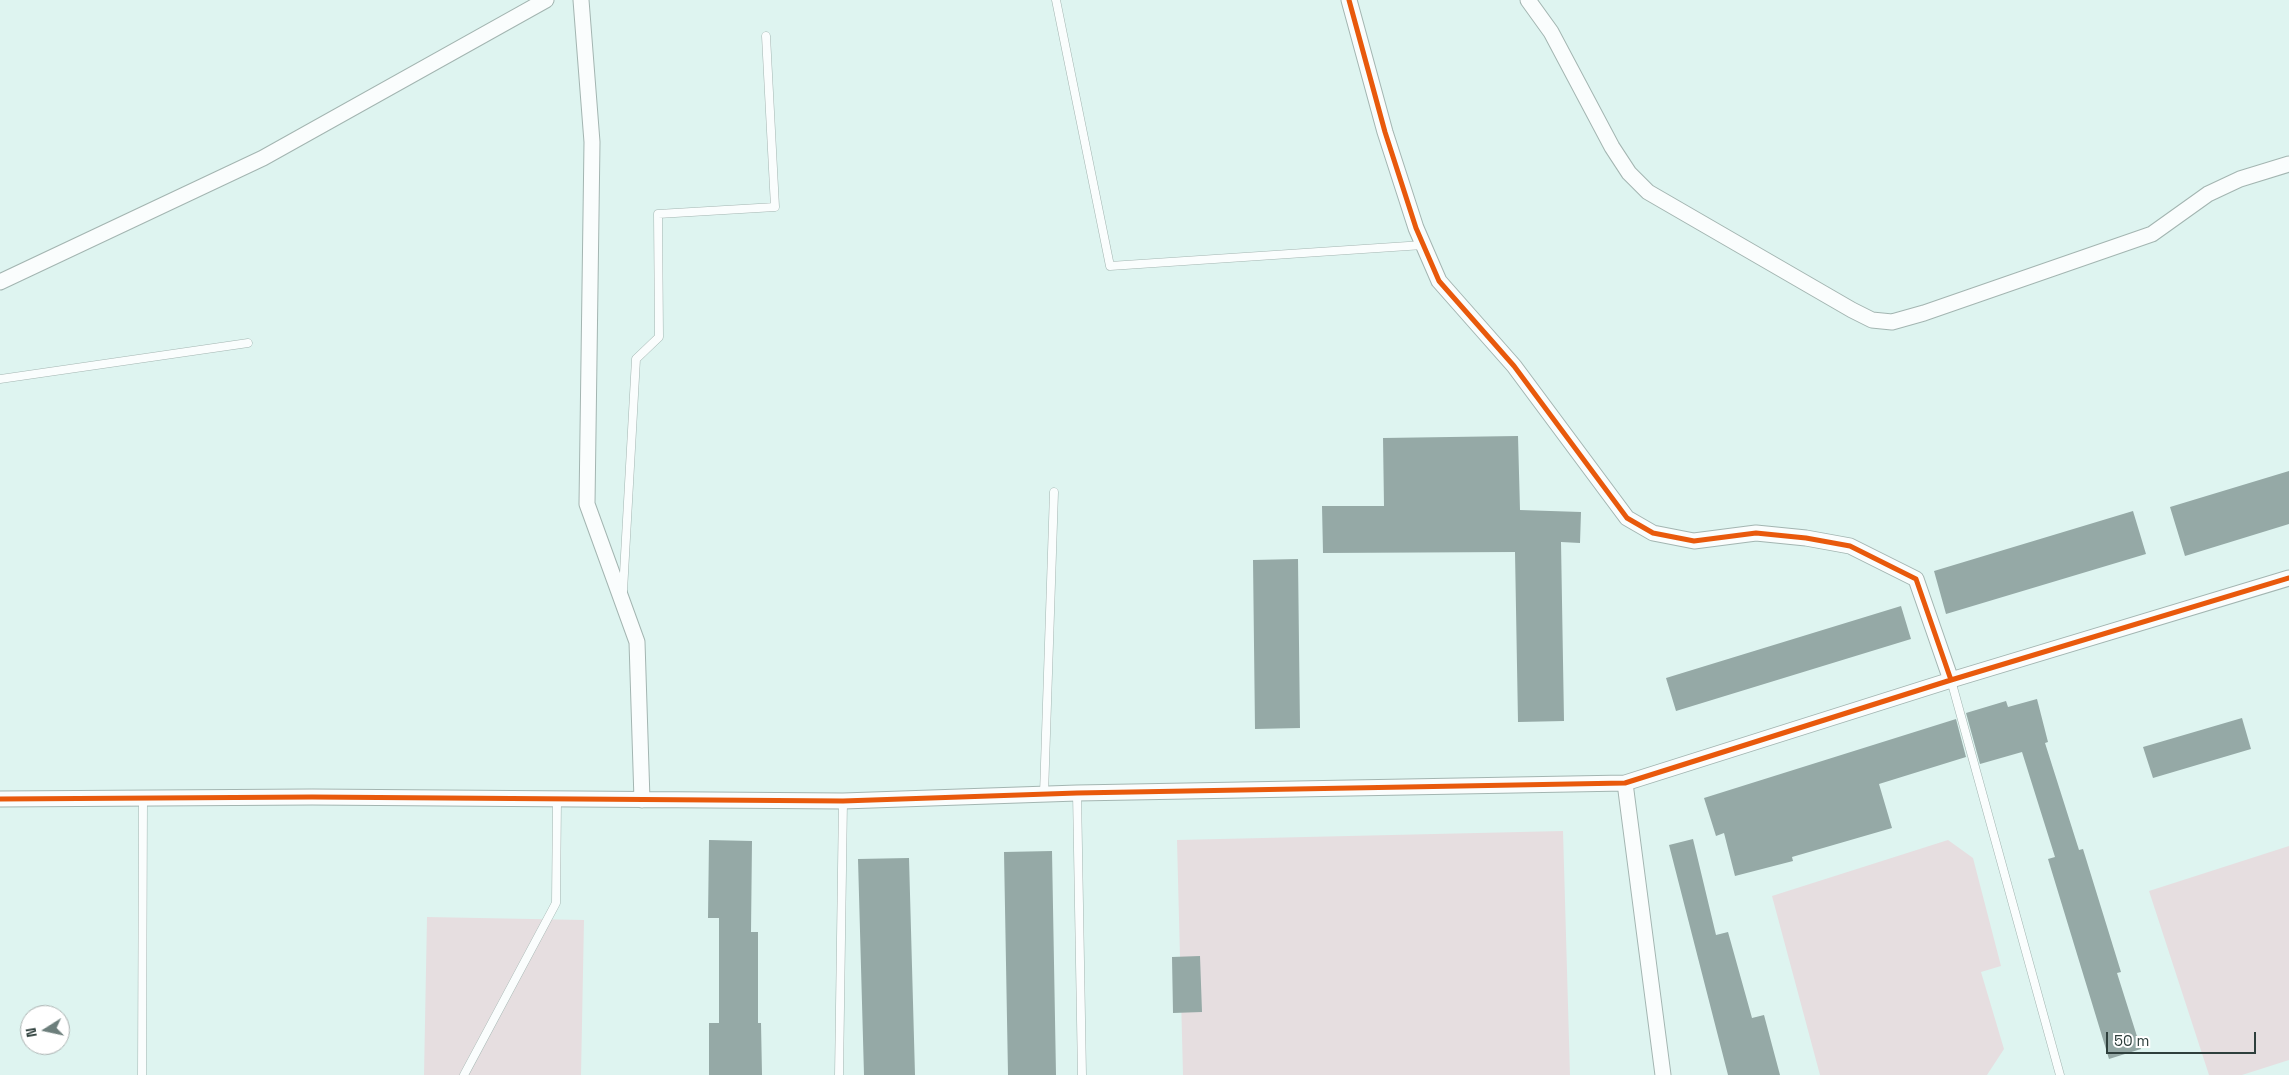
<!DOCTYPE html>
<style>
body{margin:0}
#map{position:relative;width:2289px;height:1075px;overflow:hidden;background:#def4f0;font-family:"Space Grotesk",sans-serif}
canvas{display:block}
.north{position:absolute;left:20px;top:1005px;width:50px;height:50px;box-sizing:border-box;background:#fff;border:1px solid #abb2b1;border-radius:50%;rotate:260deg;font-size:14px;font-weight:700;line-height:20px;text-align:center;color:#2e3f3c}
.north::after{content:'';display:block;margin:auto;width:18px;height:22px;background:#6c7e7b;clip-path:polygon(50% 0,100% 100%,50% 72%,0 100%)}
.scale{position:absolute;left:2106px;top:1032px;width:150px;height:22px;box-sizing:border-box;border:2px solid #2e3f3c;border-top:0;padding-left:6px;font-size:15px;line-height:18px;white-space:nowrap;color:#2e3f3c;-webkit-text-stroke:4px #fff;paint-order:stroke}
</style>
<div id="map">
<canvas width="2289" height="1075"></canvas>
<div class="north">N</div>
<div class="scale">50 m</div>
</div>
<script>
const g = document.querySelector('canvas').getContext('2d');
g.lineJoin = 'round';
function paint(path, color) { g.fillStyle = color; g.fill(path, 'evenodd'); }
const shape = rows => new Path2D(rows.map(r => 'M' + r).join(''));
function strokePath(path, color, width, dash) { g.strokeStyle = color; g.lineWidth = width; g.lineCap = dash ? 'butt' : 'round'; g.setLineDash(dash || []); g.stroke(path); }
paint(shape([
 [1563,831,1570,1075,1183,1075,1177,840],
 [1948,840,1973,858,2001,966,1981,972,2004,1049,1987,1075,1820,1075,1772,896],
 [2289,846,2289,1060,2242,1075,2209,1075,2149,891],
 [427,917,584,920,581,1075,424,1075]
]), '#e6dee0');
paint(shape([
 [1518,436,1520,510,1581,512,1580,543,1561,542,1564,721,1518,722,1515,552,1323,553,1322,506,1384,506,1383,438],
 [2289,471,2289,524,2185,556,2170,507],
 [2133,511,2146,554,1946,614,1934,571],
 [1298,559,1300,728,1255,729,1253,560],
 [1901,606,1911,639,1676,711,1666,678],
 [2037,699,2048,742,2045,743,2079,850,2083,849,2121,972,2117,973,2141,1049,2109,1059,2048,859,2055,857,2022,752,1980,764,1966,713,2006,701,2008,707],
 [2242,718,2251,749,2153,778,2143,747],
 [1956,719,1966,757,1879,784,1892,828,1792,857,1793,861,1735,876,1724,833,1716,836,1704,798],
 [1693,839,1716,935,1728,932,1752,1018,1764,1015,1780,1075,1728,1075,1669,845],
 [709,840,752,841,751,932,758,932,758,1023,761,1023,762,1075,709,1075,709,1023,719,1023,719,918,708,918],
 [1052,851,1056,1075,1008,1075,1004,852],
 [909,858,915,1075,864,1075,858,859],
 [1200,956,1202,1012,1173,1013,1172,957]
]), '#95a9a6');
const lane = shape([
 [1056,0,1110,266,1423,245],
 [0,379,248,343],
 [623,591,636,359,659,337,658,214,775,207,766,36],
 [1951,680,2060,1075],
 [1077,793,1082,1075],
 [1044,794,1054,492],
 [142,1075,143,798],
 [464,1075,556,903,557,799],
 [839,1075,843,801]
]);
const street = shape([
 [581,0,592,142,587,504,637,642,642,800],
 [1349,0,1385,132,1416,228,1439,281,1514,366,1627,518,1653,533,1694,541,1756,533,1806,538,1850,546,1916,579,1951,680],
 [1528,0,1551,32,1612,147,1629,173,1648,192,1852,310,1872,320,1892,322,1924,313,2152,234,2208,194,2240,179,2289,164],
 [0,282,263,158,546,0],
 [1625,783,1663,1075],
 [0,799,312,797,843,801,1077,793,1625,783,1951,680,2289,578]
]);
strokePath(lane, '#a3b5b1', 9);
strokePath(street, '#a3b5b1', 17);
strokePath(lane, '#fafdfd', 8);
strokePath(street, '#fafdfd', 15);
strokePath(shape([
 [1349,0,1385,132,1416,228,1439,281,1514,366,1627,518,1653,533,1694,541,1756,533,1806,538,1850,546,1916,579,1951,680],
 [0,799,312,797,843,801,1077,793,1625,783,1951,680,2289,578]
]), '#e8590c', 5);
</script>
